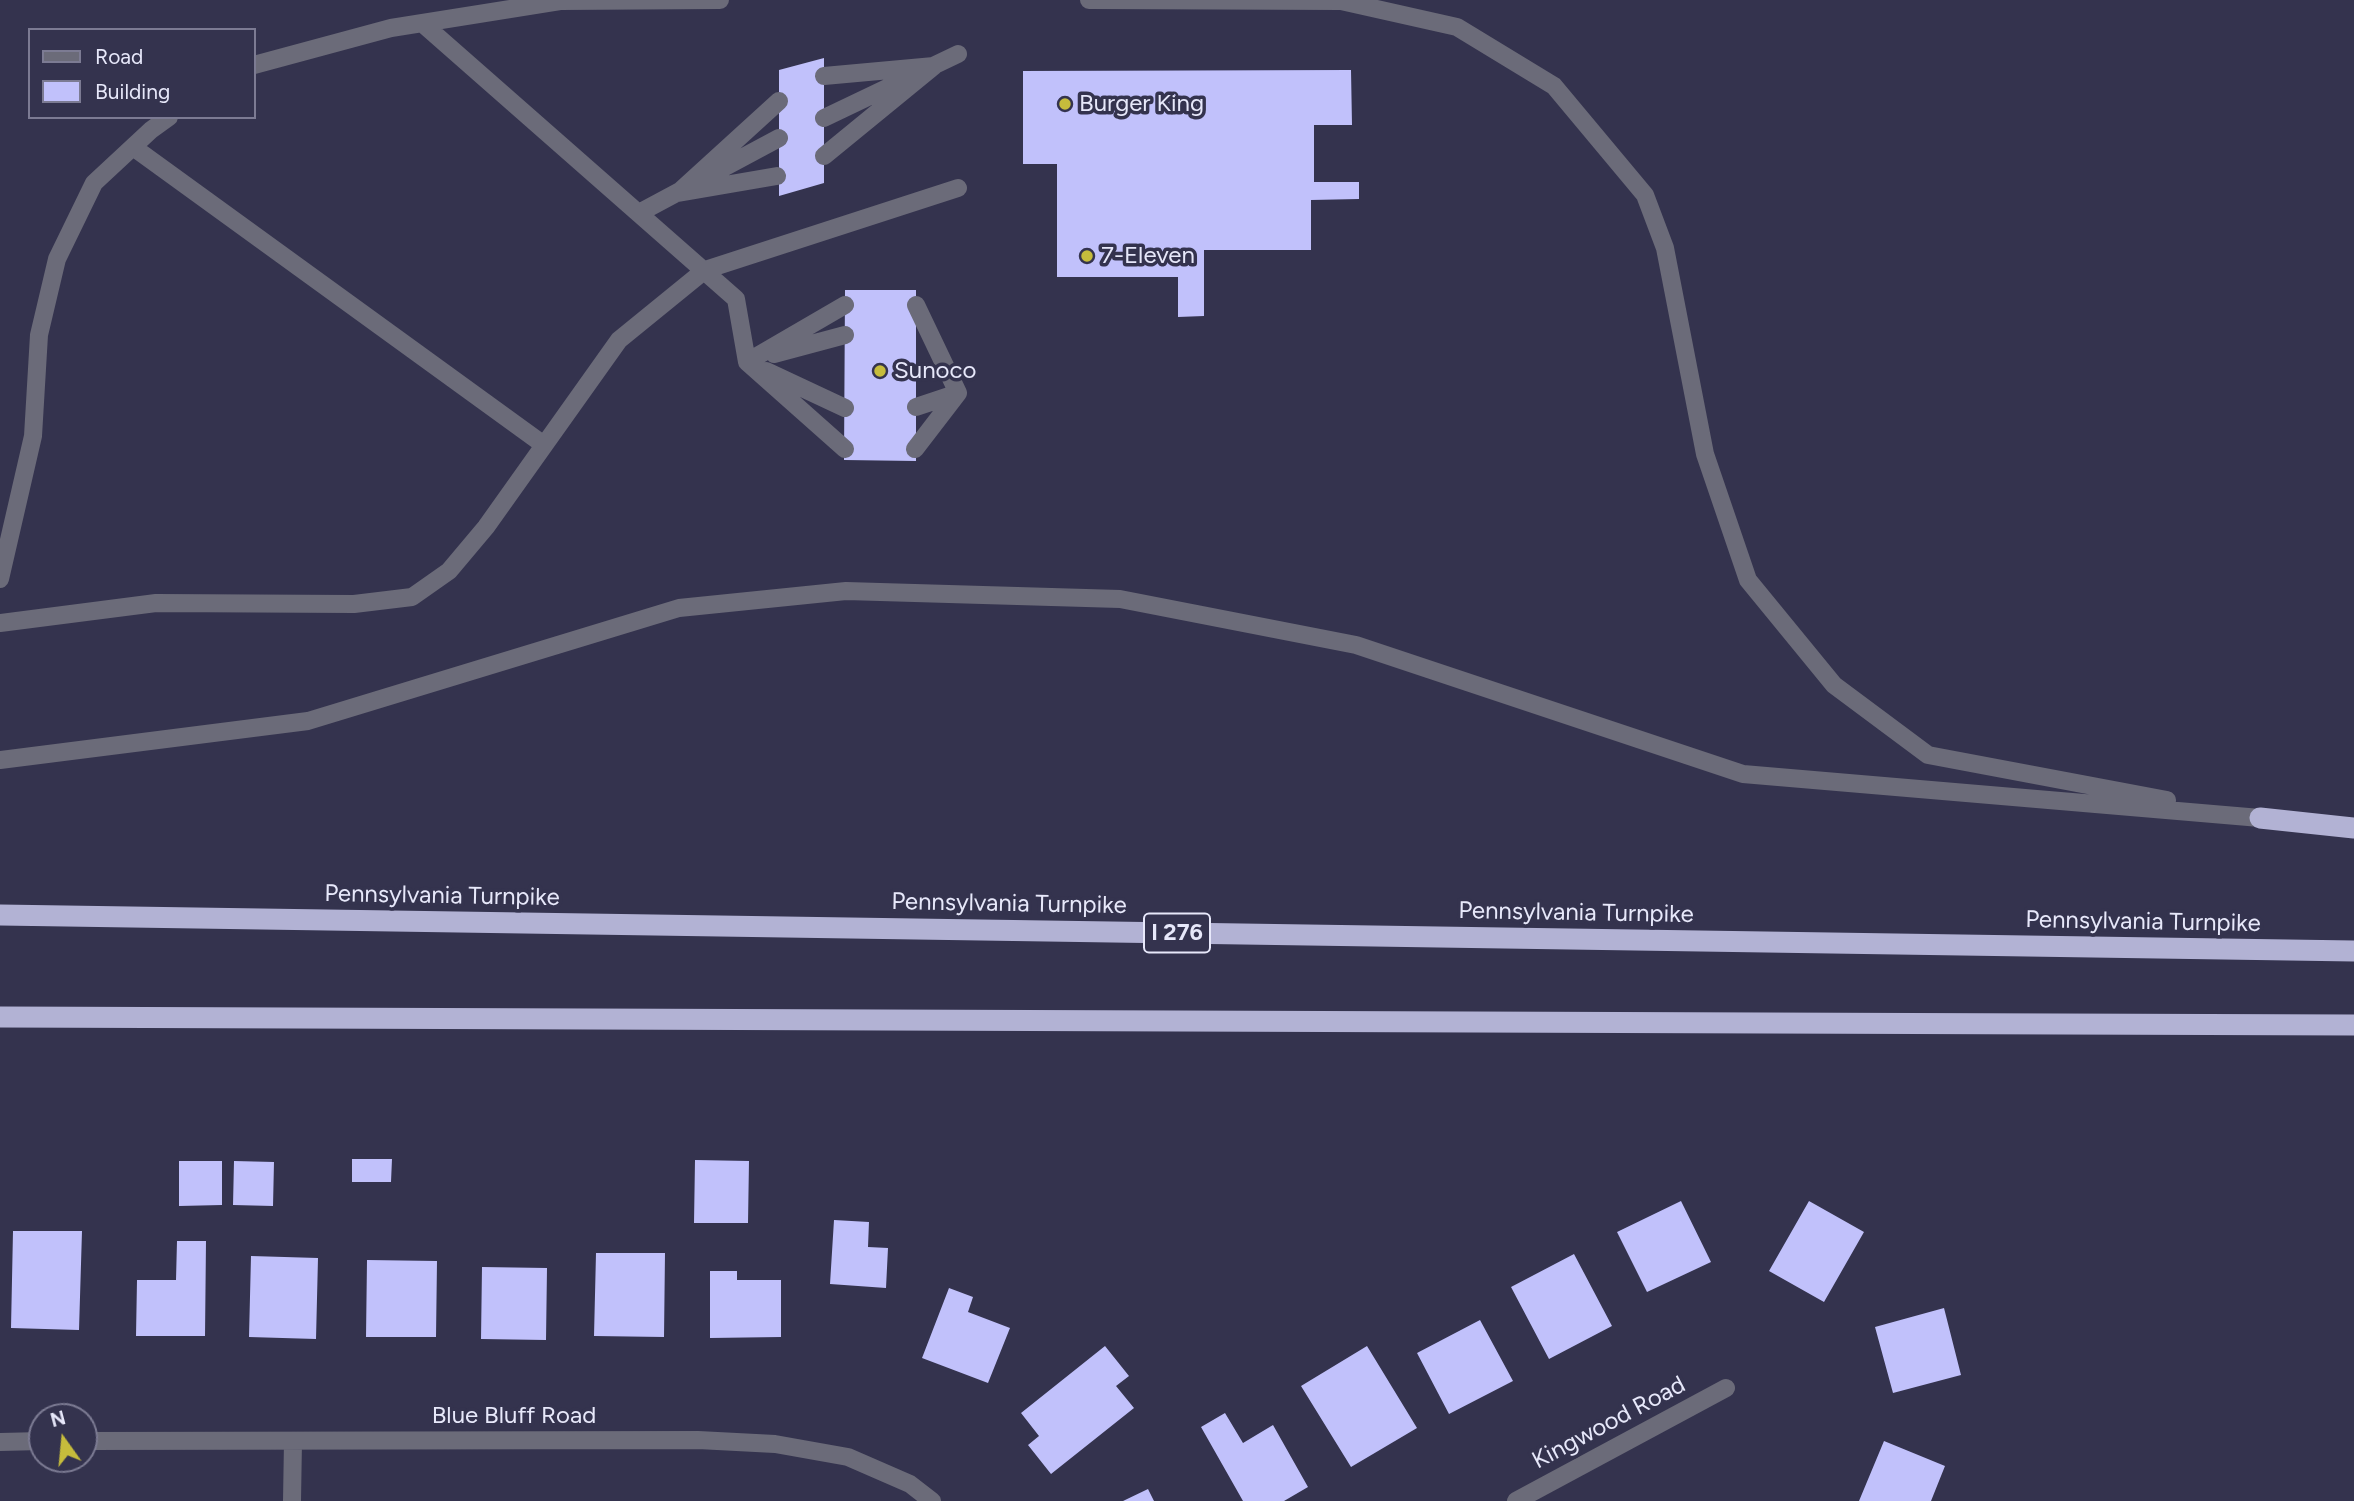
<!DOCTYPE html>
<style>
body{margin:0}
#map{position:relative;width:2354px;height:1501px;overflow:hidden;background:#34334e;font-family:Figtree,sans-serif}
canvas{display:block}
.legend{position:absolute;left:28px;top:28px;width:228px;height:91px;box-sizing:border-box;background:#34334e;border:2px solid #7c7b93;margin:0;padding:9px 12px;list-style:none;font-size:21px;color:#e7e8fa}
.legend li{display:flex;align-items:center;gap:14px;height:35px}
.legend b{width:35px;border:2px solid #7c7b93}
.north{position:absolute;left:28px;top:1403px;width:70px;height:70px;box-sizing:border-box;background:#34334e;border:2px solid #7c7b93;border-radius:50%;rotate:345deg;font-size:19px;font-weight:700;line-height:28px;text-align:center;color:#e7e8fa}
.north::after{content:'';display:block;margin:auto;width:24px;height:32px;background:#c6bc3c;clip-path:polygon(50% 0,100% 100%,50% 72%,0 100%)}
</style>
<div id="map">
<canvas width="2354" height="1501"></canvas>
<ul class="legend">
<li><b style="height:9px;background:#6b6b79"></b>Road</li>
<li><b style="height:19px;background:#c1c1fb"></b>Building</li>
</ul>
<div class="north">N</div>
</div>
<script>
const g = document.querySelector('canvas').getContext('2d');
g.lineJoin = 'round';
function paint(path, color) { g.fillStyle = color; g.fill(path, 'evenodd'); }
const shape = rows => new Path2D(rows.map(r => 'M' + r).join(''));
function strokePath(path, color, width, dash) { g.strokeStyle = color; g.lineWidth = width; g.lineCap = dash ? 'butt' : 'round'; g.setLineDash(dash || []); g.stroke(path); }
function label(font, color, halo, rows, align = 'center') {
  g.font = font + ' Figtree,sans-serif'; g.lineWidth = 7; g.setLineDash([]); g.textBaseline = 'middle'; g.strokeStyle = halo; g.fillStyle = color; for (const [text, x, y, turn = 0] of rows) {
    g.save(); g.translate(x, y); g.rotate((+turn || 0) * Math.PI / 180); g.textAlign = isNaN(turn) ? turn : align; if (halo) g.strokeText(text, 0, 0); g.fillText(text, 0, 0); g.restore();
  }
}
paint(shape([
 [824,58,824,183,779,196,779,70],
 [1351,70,1352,125,1314,125,1314,182,1359,182,1359,199,1311,200,1311,250,1204,250,1204,316,1178,317,1178,277,1057,277,1057,164,1023,164,1023,71],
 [845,290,916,290,916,461,844,460],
 [352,1159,392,1159,391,1182,352,1182],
 [695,1160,749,1161,748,1223,694,1223],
 [179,1161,222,1161,222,1205,179,1206],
 [234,1161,274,1162,273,1206,233,1205],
 [1681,1201,1711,1262,1647,1292,1617,1232],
 [1809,1201,1864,1232,1824,1302,1769,1271],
 [834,1220,869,1222,868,1247,888,1248,886,1288,830,1284],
 [13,1231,82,1231,79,1330,11,1328],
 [177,1241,206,1241,205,1336,136,1336,137,1280,176,1280],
 [596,1253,665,1253,664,1337,594,1336],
 [1574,1254,1612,1326,1549,1359,1511,1287],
 [251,1256,318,1258,316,1339,249,1337],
 [367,1260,437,1261,436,1337,366,1337],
 [482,1267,547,1268,546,1340,481,1339],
 [710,1271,737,1271,737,1280,781,1280,781,1337,710,1338],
 [949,1288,973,1297,968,1312,1010,1328,988,1383,922,1358],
 [1944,1308,1961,1375,1893,1393,1875,1327],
 [1480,1320,1513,1381,1449,1414,1417,1353],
 [1105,1346,1129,1376,1116,1386,1134,1408,1051,1474,1028,1445,1039,1436,1021,1413],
 [1367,1346,1417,1428,1351,1467,1301,1386],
 [1225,1413,1243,1443,1273,1425,1308,1487,1284,1501,1243,1501,1201,1427],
 [1884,1441,1945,1466,1931,1501,1859,1501],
 [1148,1489,1154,1501,1123,1501]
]), '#c1c1fb');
strokePath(shape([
 [1089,0,1341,1,1457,27,1554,86,1645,195,1665,248,1705,454,1748,580,1834,685,1928,755,2167,800],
 [422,23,736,299,747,362],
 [254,65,391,28,560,1,720,0],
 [824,118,958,54],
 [133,147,544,445],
 [824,156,934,66,824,76],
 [777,176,678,193,779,101],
 [639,213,779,138],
 [916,305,958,393],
 [774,354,845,335],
 [766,371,845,408],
 [916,407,958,393],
 [845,449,747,362,845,305],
 [915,449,958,393],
 [0,579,33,436,39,335,57,259,94,183,151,130,169,117],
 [0,623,156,603,354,604,412,597,449,571,486,527,619,340,705,270,958,188],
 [0,760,308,721,679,608,846,591,1120,599,1356,645,1743,774,2260,818]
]), '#6b6b79', 18);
strokePath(shape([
 [84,1441,698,1440,775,1444,848,1457,910,1484,932,1501],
 [0,1442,42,1441],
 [292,1501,293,1441],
 [1516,1501,1726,1388]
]), '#6b6b79', 18);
strokePath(shape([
 [2260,818,2354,828],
 [0,915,2354,951],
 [0,1017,2354,1025]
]), '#b2b2d4', 21);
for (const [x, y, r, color] of [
 [1065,104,7,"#c6bc3c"],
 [1087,256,7,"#c6bc3c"],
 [880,371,7,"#c6bc3c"]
]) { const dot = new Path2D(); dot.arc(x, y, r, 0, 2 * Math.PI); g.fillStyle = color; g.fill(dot); strokePath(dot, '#34334e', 2.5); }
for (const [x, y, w] of [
 [1177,933,66]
]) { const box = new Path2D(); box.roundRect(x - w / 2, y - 19.5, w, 39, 5); g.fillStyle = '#34334e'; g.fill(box); strokePath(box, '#e7e8fa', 2); }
label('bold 23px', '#e7e8fa', null, [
 ["I 276",1177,933]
]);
label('24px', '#e7e8fa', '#34334e', [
 ["Burger King",1079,104],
 ["7-Eleven",1101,256],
 ["Sunoco",894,371]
], 'left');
label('24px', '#e7e8fa', '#34334e', [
 ["Pennsylvania Turnpike",442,896,1],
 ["Pennsylvania Turnpike",1009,904,1],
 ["Pennsylvania Turnpike",1576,913,1],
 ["Pennsylvania Turnpike",2143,922,1],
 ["Blue Bluff Road",514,1416],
 ["Kingwood Road",1609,1423,-28]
]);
</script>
